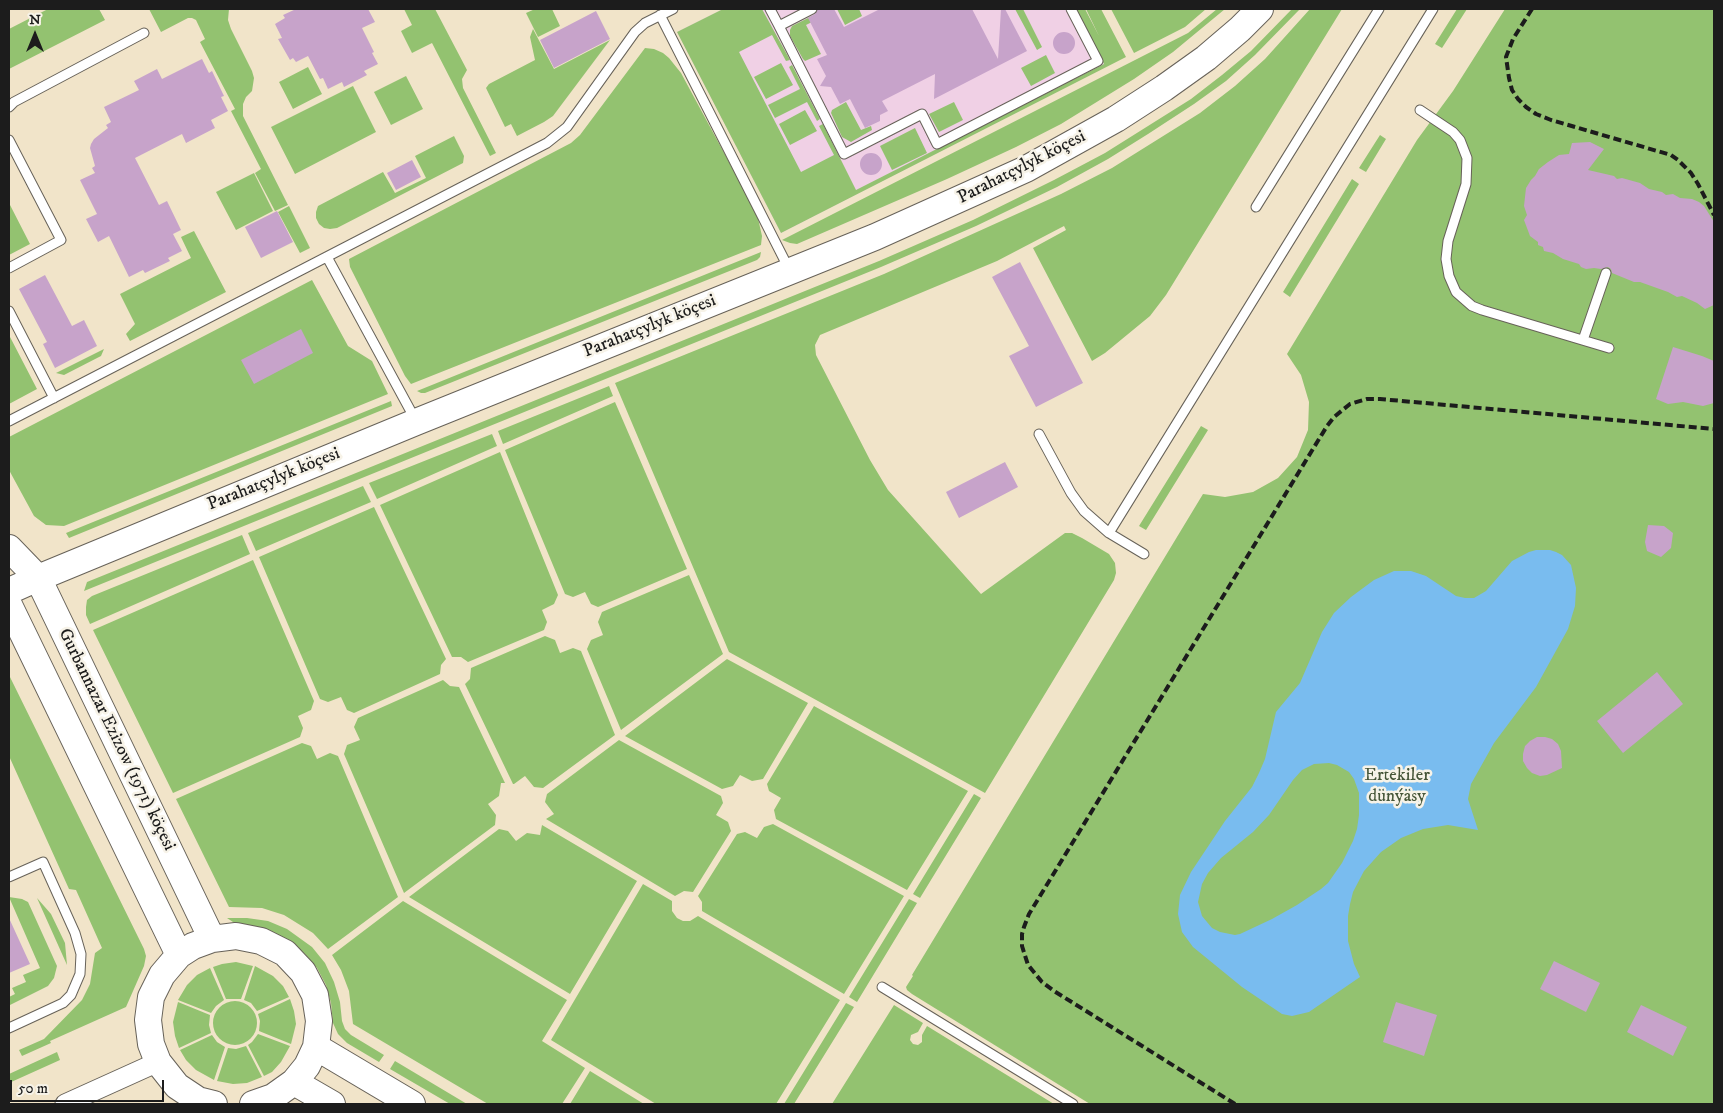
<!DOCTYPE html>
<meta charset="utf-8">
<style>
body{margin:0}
#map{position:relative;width:1723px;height:1113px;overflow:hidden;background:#f1e4c9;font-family:"IM FELL DW Pica",serif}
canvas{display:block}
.frame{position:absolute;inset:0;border:10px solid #1c1c1c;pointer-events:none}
.north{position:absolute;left:10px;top:10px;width:50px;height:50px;-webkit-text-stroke:4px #f7f3e8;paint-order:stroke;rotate:0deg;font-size:14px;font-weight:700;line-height:20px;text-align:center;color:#1c1c1c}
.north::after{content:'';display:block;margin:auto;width:18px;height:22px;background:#1c1c1c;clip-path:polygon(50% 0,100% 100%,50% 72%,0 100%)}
.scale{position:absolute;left:10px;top:1080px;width:154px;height:22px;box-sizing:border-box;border:2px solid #1c1c1c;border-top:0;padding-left:6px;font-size:15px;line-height:18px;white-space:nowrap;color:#1c1c1c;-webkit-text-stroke:4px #f7f3e8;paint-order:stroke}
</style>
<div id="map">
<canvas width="1723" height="1113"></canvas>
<div class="frame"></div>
<div class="north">N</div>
<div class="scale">50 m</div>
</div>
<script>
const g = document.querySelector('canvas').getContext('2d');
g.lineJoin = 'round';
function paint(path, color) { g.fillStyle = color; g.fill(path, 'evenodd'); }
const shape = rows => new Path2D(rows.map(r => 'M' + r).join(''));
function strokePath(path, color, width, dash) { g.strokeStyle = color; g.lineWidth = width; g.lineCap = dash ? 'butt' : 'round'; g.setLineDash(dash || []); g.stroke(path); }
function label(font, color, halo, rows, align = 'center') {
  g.font = font + ' "IM FELL DW Pica",serif'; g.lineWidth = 5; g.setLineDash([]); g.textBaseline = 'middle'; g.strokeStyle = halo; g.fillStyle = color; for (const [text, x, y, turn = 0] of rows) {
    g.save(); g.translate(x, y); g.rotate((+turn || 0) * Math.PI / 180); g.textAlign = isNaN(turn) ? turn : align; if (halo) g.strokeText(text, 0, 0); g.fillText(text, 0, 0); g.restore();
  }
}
paint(shape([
 [723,9,1085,9,1113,63,781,233,677,32]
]), '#f0d0e5');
paint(shape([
 [48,9,99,9,105,20,9,69,9,29],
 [149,9,229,9,228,20,231,29,252,71,254,78,252,91,246,97,243,104,243,116,288,205,275,211,255,173,261,169,231,111,235,109,200,42,205,39,196,20,192,18,188,18,161,32],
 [404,9,435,9,467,70,462,79,463,88,496,153,490,156,432,43,412,53,401,31,412,25],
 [535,9,552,9,560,26,538,37,526,13],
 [723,9,762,9,790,60,786,61,772,35,739,52,801,172,834,155,819,126,823,124,856,190,1104,64,1076,9,1085,9,1099,36,1086,9,1101,9,1126,57,781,233,677,32],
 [837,9,859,9,862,16,845,25],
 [1015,9,1023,9,1042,47,1037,50],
 [1111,9,1206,9,1185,27,1134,53],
 [1217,9,1225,9,1173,52,1134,79,1061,124,1016,147,947,179,797,244,790,243,782,240,1188,33],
 [1292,9,1300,9,1255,55,1226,81,1194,104,1148,134,1108,159,1057,187,976,226,881,267,84,591,87,582,879,261,973,220,1054,180,1105,153,1191,99,1222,75,1251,51],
 [1310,9,1342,9,1166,295,1150,316,1105,353,1092,361,1033,248,1066,230,1064,226,997,261,820,335,815,345,816,355,870,460,888,490,981,594,1065,533,1072,533,1082,538,1109,554,1115,563,1116,573,1114,580,985,793,729,652,615,383,884,274,1061,194,1112,168,1200,113,1235,86,1265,59],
 [1457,9,1467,9,1442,48,1435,44],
 [1505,9,1714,9,1714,1104,1090,1104,912,994,907,990,906,987,913,976,912,975,1203,494,1225,497,1253,492,1278,478,1297,457,1308,430,1309,402,1301,375,1287,354,1417,140,1453,91],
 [812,16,816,20,806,25,821,54,805,61,803,59,790,36,790,30,792,26],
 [533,29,554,69,610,40,553,116,544,122,517,136,511,124,505,127,486,88,489,84,535,60,530,37],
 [645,48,654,49,663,53,669,58,681,73,757,214,762,236,761,245,411,384,405,376,350,267,349,259,571,143,580,135],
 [1046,55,1055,73,1031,86,1021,68],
 [781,63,793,85,766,99,754,77],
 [792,65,820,119,817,121,807,102,775,118,768,105,800,89,789,67],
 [308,67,322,94,293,109,279,82],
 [406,76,423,109,391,125,374,92],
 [353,86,376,132,295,174,271,127],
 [846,102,861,130,871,126,872,130,851,142,842,137,831,113,832,110],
 [954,102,963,120,939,132,929,114],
 [805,110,817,131,790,145,779,124],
 [915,128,927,153,892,170,880,146],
 [1380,135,1386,139,1366,172,1359,168],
 [454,136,464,156,463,163,337,228,330,229,324,228,319,224,316,218,316,212,318,206,383,172,395,193,426,178,415,156],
 [254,173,273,211,236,230,216,192],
 [1352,179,1359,184,1290,297,1283,292],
 [9,203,30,244,9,255],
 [289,206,310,248,300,253,278,212],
 [194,231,226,292,130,341,126,334,135,324,120,294,191,258,181,237],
 [761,252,760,257,757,260,425,393,421,393,417,391],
 [312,280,348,346,372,361,388,394,64,526,46,525,34,516,9,470,9,437],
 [9,335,37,389,9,404],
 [104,349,101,356,64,375,56,373],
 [609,386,613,396,503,444,498,431],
 [391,401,392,406,69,538,66,533],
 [615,402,687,569,598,607,591,604,585,592,573,597,565,594,505,450],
 [1201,426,1208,430,1146,530,1139,526],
 [492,434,497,446,377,499,369,483],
 [500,452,558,595,554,604,542,610,547,622,544,630,468,662,461,657,452,657,380,505],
 [363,486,371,502,256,551,248,533],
 [374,507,446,659,441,665,440,674,354,713,347,710,341,697,328,702,320,699,259,557],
 [242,535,250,554,90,624,86,615,86,607,87,600,92,596],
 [253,560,314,701,311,710,298,716,303,728,300,737,173,793,93,630],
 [689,575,723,654,621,730,587,649,591,640,603,635,598,622,602,612],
 [545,636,555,640,560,653,573,648,581,651,615,735,543,788,534,787,525,776,514,784,513,784,465,684,470,679,471,668],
 [727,659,808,703,763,779,752,781,740,775,733,786,722,789,625,736],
 [9,675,144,949,146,956,144,966,126,1007,50,1041,51,1043,22,1056,19,1050,44,1039,82,1000,90,984,95,953,102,948,76,890,69,889,9,756],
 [443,680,450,686,459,687,505,783,501,783,499,796,488,804,496,815,495,825,404,893,344,754,347,745,360,740,354,727,358,718],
 [814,706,968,791,907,890,776,819,774,810,781,798,769,791,767,784],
 [619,740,721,796,723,803,716,815,728,822,731,831,693,892,684,891,675,896,546,819,554,814,545,802,547,794],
 [302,743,311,746,317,759,330,753,338,756,398,897,328,949,313,933,284,915,262,908,229,907,176,799],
 [974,794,981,798,920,898,913,894],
 [773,824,904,896,844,994,702,911,702,902,698,896,737,834,745,832,757,838,764,827],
 [542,825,637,881,570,994,409,897,499,829,508,831,516,841,527,833,540,835],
 [643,884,672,901,672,911,677,918,683,921,690,921,698,916,840,1000,776,1104,656,1104,551,1040],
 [9,897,22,899,28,902,57,966,54,978,48,986,10,1005,9,997,15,994,12,988,26,982,23,975,40,968],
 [37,898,51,914,65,943,67,965],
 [909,899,917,903,857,1002,849,997],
 [403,901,567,1000,542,1041,585,1068,562,1104,488,1104,353,1024,349,991,341,970,332,955],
 [227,918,247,918,268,921,287,929,312,947,325,963,334,982,340,1002,342,1021,345,1029,351,1035,384,1055,379,1062,347,1043,338,1034,333,1023,331,1003,326,985,317,968,305,954,291,942,274,933,236,924],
 [236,962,253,966,241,999,226,999,213,967,222,964],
 [255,966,273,976,283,986,289,997,257,1011,251,1003,244,1000],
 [210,968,224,1000,216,1006,211,1013,178,1000,187,985,197,975],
 [290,999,294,1011,296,1024,291,1044,259,1031,260,1021,258,1014],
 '213 1023a22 22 0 1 1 44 0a22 22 0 1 1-44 0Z',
 [178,1002,210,1015,209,1025,211,1033,179,1048,175,1036,173,1022],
 [846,1003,854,1007,794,1104,784,1104],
 [894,1005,923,1023,918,1032,911,1035,910,1040,913,1044,918,1045,922,1042,922,1035,927,1026,1054,1104,832,1104],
 [258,1034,290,1046,281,1062,272,1072,264,1076,248,1045,252,1042],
 [212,1035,217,1042,225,1047,214,1080,196,1070,186,1060,180,1050],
 [246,1046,262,1077,247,1083,233,1084,217,1081,228,1048,236,1049],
 [57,1052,60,1060,9,1083,9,1074],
 [395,1061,467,1104,450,1104,390,1069],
 [590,1071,644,1104,570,1104]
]), '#93c270');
paint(shape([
 [1536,550,1550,550,1556,552,1562,555,1571,565,1576,588,1575,606,1568,629,1536,687,1494,743,1471,784,1468,799,1478,830,1448,825,1423,829,1401,838,1381,852,1364,871,1353,892,1350,904,1348,916,1348,941,1354,964,1360,977,1309,1012,1292,1016,1282,1014,1242,987,1193,947,1182,932,1178,914,1180,895,1191,872,1225,821,1252,787,1259,773,1265,759,1276,712,1300,683,1322,632,1334,613,1351,597,1374,580,1394,571,1411,571,1426,576,1456,596,1465,598,1474,598,1486,591,1512,561,1529,552],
 [1329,763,1337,765,1349,772,1354,779,1359,793,1359,815,1357,829,1353,841,1342,863,1328,883,1321,889,1297,905,1272,919,1240,934,1235,935,1220,932,1212,928,1202,916,1198,902,1202,884,1208,873,1221,858,1253,832,1269,815,1293,780,1302,770,1314,764]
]), '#79bcef');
paint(shape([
 [296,9,368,9,375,22,362,28,374,52,372,53,378,64,364,71,367,75,344,87,342,82,328,89,323,78,320,79,308,56,296,62,293,58,290,60,278,39,282,38,275,24,285,18,283,15],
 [818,9,834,9,844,27,880,9,972,9,998,59,1001,9,1005,9,1027,51,934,99,935,74,882,101,888,111,880,115,880,121,865,128,850,99,840,104,831,87,820,86,826,76,817,59,827,55,808,18,815,14],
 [596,11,610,39,554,68,540,40],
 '1053 43a11 11 0 1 1 22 0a11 11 0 1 1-22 0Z',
 [202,59,209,73,212,71,224,96,221,97,228,111,211,120,215,128,186,143,182,134,135,158,159,205,167,201,181,230,173,234,182,251,168,258,170,261,145,273,143,270,129,277,109,236,98,242,86,219,97,214,80,180,95,173,92,168,95,166,90,148,91,144,94,139,108,128,106,125,111,122,104,107,139,90,134,81,157,69,162,79],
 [1590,142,1604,149,1588,170,1614,176,1617,179,1622,178,1640,183,1649,189,1662,192,1666,195,1673,194,1680,198,1692,199,1699,202,1704,206,1714,222,1714,305,1705,309,1697,303,1682,296,1677,297,1668,292,1640,282,1634,282,1612,273,1611,269,1608,267,1601,269,1594,268,1586,269,1581,267,1579,264,1563,259,1553,253,1544,251,1543,247,1538,245,1538,242,1530,236,1524,220,1527,215,1524,206,1526,188,1531,180,1535,176,1539,169,1548,162,1559,155,1569,154,1572,143],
 '860 164a11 11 0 1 1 22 0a11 11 0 1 1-22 0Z',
 [412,160,421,177,396,190,387,173],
 [277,211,293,242,261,258,245,227],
 [1020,262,1083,383,1036,407,1009,356,1029,346,992,277],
 [45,275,72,326,84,320,97,346,55,368,43,344,47,342,19,289],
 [301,329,313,353,254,384,241,360],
 [1673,347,1702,356,1714,361,1714,403,1703,406,1683,402,1668,404,1656,399],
 [1005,462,1018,487,959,518,946,492],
 [1648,525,1664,526,1673,533,1671,548,1661,557,1647,551,1645,542],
 [1657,672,1683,704,1623,753,1597,721],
 [1537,737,1545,737,1552,739,1558,744,1561,751,1562,768,1547,775,1540,776,1532,773,1527,768,1523,761,1523,754,1525,746,1530,741],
 [9,918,30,964,9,973],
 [1554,961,1600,983,1586,1012,1540,989],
 [1396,1002,1437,1015,1424,1056,1383,1042],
 [1641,1005,1687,1027,1673,1056,1627,1032]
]), '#c7a3ca');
const lane = shape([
 [770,9,779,26],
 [812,9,779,26,844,154,922,114,937,144,1098,61,1071,9],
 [660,15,789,269],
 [9,107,14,102,144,33],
 [1420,110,1453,132,1460,140,1467,158,1466,184,1448,241,1446,259,1449,276,1456,292,1472,306,1482,310,1609,348],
 [9,140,61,240,9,268],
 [1256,207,1379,9],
 [327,257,415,419],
 [9,311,54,398],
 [1583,340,1606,273],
 [9,421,547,143,567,127,635,32,645,23,673,9],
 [1039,434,1071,493,1084,511,1109,533],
 [1144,554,1109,533,1433,9],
 [9,877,43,862,75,933,81,954,80,974,71,995,63,1003,9,1028],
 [882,987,1073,1104]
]);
const street = shape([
 [65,1104,158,1062]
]);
const secondary = shape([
 [9,548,38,578,212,939],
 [9,591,38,578,416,422,875,237,1026,169,1116,119,1164,88,1206,58,1240,29,1260,9],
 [9,605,179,955],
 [316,1047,412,1104],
 [294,1082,332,1104],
 [214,1104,198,1100,177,1086,158,1062,151,1044,148,1020,151,997,162,975,179,955,193,946,212,939,236,936,261,941,285,953,303,972,315,995,319,1021,316,1047,307,1066,294,1082,273,1097,253,1104]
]);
strokePath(lane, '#676259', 11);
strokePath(street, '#676259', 21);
strokePath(secondary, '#676259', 28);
strokePath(lane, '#fff', 9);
strokePath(street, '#fff', 19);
strokePath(secondary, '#fff', 26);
strokePath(shape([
 [1532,9,1513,39,1506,57,1509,78,1512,90,1518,99,1526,107,1536,114,1551,120,1671,155,1678,160,1691,173,1698,184,1714,215],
 [1235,1104,1054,991,1042,982,1028,965,1022,946,1022,934,1024,927,1029,914,1327,426,1334,417,1350,404,1367,399,1380,399,1714,429]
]), '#1c1c1c', 4, [8, 4]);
label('18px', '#1c1c1c', '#f7f3e8', [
 ["Parahatçylyk köçesi",1022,168,-27],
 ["Parahatçylyk köçesi",650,327,-22],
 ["Parahatçylyk köçesi",274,480,-22],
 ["Gurbannazar Ezizow (1971) köçesi",116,740,64]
]);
label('18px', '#465639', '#f7f3e8', [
 ["Ertekiler",1397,776],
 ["dünýäsy",1397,797]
]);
</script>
